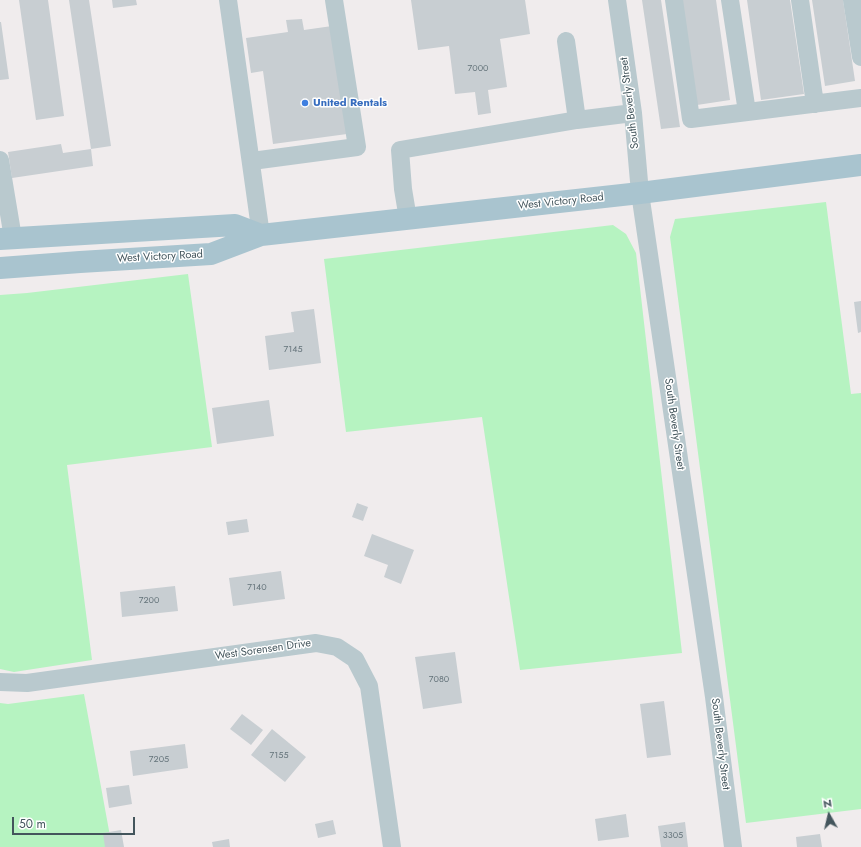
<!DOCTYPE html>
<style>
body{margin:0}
#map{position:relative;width:861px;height:847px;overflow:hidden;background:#f0eced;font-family:Jost,sans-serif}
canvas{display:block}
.north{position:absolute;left:809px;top:795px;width:40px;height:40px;-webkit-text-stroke:3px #fff;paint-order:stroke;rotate:352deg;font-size:11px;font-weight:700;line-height:16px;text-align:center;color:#43555c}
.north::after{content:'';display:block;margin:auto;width:14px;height:18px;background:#43555c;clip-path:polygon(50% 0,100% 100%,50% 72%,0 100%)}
.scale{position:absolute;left:12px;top:817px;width:123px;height:18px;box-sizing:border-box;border:2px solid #43555c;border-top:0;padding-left:5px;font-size:12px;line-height:14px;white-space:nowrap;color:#43555c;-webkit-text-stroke:3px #fff;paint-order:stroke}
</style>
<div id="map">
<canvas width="861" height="847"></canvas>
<div class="north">N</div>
<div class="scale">50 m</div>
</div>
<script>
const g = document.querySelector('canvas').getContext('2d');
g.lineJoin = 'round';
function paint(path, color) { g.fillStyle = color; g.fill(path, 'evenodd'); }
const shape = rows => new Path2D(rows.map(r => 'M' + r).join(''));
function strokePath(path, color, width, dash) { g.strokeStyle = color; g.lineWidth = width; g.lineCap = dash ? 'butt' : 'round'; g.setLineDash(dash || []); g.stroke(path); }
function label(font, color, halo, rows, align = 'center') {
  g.font = font + ' Jost,sans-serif'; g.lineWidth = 3; g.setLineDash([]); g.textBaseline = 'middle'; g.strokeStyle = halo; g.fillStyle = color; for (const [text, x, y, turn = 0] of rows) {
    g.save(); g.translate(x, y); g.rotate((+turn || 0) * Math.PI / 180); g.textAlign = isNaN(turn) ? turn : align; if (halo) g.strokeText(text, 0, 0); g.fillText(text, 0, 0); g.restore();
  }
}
paint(shape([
 [826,202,851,394,861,393,861,809,746,823,670,237,675,219],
 [613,225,626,234,636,253,682,653,520,670,482,417,346,432,324,259],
 [188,274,212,447,67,465,92,660,14,672,0,669,0,295,27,293],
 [84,694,112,847,0,847,0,703,8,704]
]), '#b6f3c1');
paint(shape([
 [19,0,48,0,64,116,36,120],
 [69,0,89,0,111,146,91,149],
 [112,0,136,0,137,5,113,8],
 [411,0,525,0,530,34,500,39,507,87,488,90,491,113,478,115,475,92,455,94,449,46,418,50],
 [642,0,661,0,680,127,661,129],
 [682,0,716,0,730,100,697,105],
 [747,0,790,0,804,94,761,100],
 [812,0,843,0,855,81,825,86],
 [302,19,304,30,332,26,347,134,273,144,263,71,251,73,246,38,288,32,286,20],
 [0,22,1,22,9,79,0,80],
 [61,144,63,153,91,149,93,166,12,178,8,152],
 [861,301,861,332,858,333,854,302],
 [314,309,321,363,269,370,265,336,294,332,291,312],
 [269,400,274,436,217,444,212,408],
 [357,503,368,507,363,521,352,517],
 [247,519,249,532,228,535,226,522],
 [372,534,414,550,401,584,384,577,388,565,364,556],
 [281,571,285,599,233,606,229,578],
 [175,586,178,611,122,617,120,592],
 [455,652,462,703,423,709,415,657],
 [664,701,671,755,647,758,640,704],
 [242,714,263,730,251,745,230,729],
 [272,729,306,757,285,782,251,755],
 [185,744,188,768,133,776,130,751],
 [129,785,132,804,109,808,106,788],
 [626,814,629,837,598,841,595,819],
 [333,820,336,834,318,838,315,824],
 [685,822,688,847,661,847,658,826],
 [121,830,124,847,105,847,103,833],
 [820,834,822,847,797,847,796,837],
 [229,839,230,847,213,847,212,842]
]), '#c8ced2');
strokePath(shape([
 [228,0,261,235],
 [617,0,633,113,640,193,714,697,733,847],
 [674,0,691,119,861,98],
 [730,0,747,112],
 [800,0,815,104],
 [852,0,861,57],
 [566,41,577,120],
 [0,160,13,238],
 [252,161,357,147,334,0],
 [408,219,403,189,400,150,577,120,633,113],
 [0,682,27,683,316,643,337,647,355,659,369,686,392,847]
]), '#b9c9ce', 18);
strokePath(shape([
 [0,239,235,225,261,235],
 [0,268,80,262,211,254,261,235,640,193,861,165]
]), '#a9c4cf', 22);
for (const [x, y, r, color] of [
 [305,103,4,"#3f7fe0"]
]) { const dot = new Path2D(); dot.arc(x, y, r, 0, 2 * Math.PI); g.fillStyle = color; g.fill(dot); strokePath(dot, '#fff', 1.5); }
label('9px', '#64737a', null, [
 ["7000",478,69],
 ["7145",293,350],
 ["7140",257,588],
 ["7200",149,601],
 ["7080",439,680],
 ["7155",279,756],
 ["7205",159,760],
 ["3305",673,836]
]);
label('bold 11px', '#366cbe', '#fff', [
 ["United Rentals",313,103]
], 'left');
label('11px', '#43555c', '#fff', [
 ["South Beverly Street",630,103,-97],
 ["West Victory Road",561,202,-6],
 ["West Victory Road",160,257,-3],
 ["South Beverly Street",674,424,82],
 ["West Sorensen Drive",263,650,-8],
 ["South Beverly Street",720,744,83]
]);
</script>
